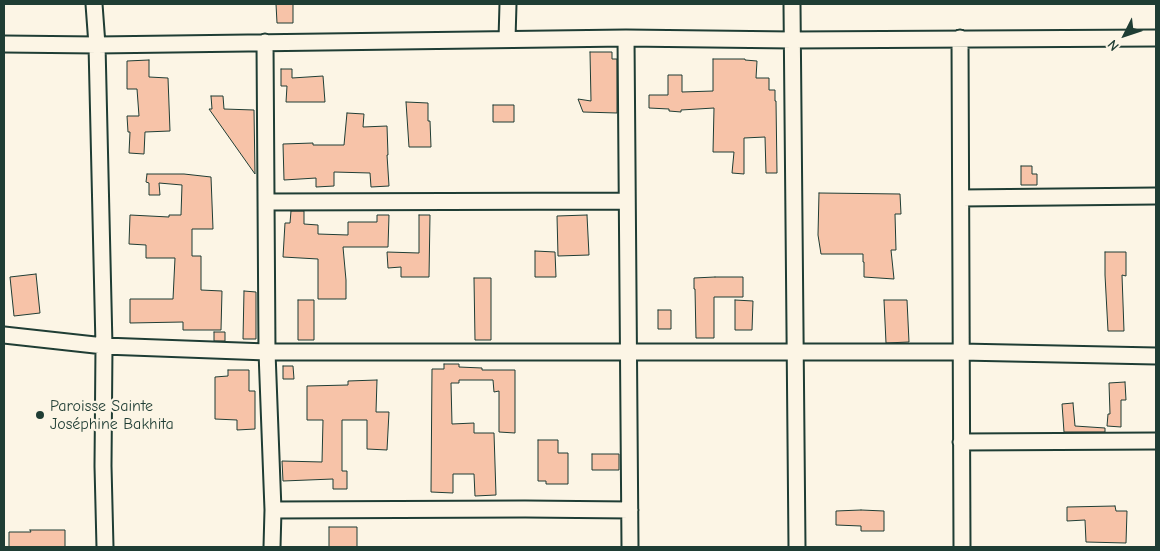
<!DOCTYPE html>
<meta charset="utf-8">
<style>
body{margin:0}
#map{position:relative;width:1160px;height:551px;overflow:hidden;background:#fcf5e5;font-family:"Comic Neue",sans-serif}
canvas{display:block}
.frame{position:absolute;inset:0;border:5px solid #1f3d34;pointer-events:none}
.north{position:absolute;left:1100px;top:10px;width:50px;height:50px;-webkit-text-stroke:4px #fcf5e5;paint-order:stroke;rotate:229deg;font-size:14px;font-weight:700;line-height:20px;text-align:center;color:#1f3d34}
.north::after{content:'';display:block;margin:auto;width:18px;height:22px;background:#1f3d34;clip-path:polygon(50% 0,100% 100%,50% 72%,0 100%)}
</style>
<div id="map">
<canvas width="1160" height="551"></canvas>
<div class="frame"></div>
<div class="north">N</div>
</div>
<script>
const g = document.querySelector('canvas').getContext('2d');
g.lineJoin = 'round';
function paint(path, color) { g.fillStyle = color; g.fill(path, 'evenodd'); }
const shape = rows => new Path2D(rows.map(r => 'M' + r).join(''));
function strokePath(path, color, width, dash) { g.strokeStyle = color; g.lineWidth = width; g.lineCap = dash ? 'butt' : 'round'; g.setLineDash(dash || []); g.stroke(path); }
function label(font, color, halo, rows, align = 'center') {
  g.font = font + ' "Comic Neue",sans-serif'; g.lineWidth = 4.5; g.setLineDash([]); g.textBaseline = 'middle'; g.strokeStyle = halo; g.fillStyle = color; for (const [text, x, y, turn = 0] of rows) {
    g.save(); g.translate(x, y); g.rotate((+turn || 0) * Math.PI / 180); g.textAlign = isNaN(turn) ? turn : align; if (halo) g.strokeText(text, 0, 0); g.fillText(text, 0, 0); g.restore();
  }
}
const building = shape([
 [276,4,293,4,293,23,277,23,276,4],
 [590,52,612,52,612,59,617,59,617,113,583,112,578,99,591,101,590,52],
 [713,59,745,59,745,60,757,61,756,78,769,78,769,90,775,90,775,101,776,101,777,173,766,173,765,137,744,138,744,174,732,173,734,152,713,152,714,108,681,110,681,112,669,111,669,109,649,108,649,95,668,95,668,75,682,75,682,92,713,91,713,59],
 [149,60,149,77,168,78,170,131,145,132,144,154,129,153,130,132,128,132,127,116,139,116,137,89,127,89,127,61,149,60],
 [281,69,292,69,292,78,323,76,325,102,286,102,287,86,281,86,281,69],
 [211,96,223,96,224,109,254,110,255,174,209,109,212,109,211,96],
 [406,102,428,103,428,121,430,121,431,147,409,147,406,102],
 [493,105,514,105,514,122,493,122,493,105],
 [347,113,364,114,363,127,387,126,388,155,387,155,389,186,371,187,370,173,334,172,334,186,316,187,316,178,284,180,283,144,313,143,313,145,344,145,347,113],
 [1021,166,1032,166,1032,174,1037,174,1037,185,1021,185,1021,166],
 [147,174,184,174,211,177,213,229,192,229,192,256,201,256,201,290,222,291,221,330,183,330,183,322,130,323,130,299,173,299,175,258,146,258,146,245,129,244,130,215,169,217,169,215,181,215,182,185,159,183,160,195,149,195,149,183,146,182,147,174],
 [819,193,900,194,901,214,895,214,896,250,891,250,894,279,864,277,864,262,863,262,863,254,821,254,818,235,819,193],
 [291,211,304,211,304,224,318,225,318,234,348,235,348,222,377,222,377,215,389,215,388,247,343,247,346,280,346,299,318,299,318,259,283,257,285,223,290,223,291,211],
 [419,215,430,215,429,277,401,277,401,267,388,268,387,252,419,253,419,215],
 [587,215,589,255,558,256,557,216,587,215],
 [535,251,555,252,556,277,535,277,535,251],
 [1105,252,1126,252,1126,276,1122,275,1124,331,1108,331,1105,275,1105,252],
 [36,274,40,313,14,316,10,277,36,274],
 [715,277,743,277,743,297,714,297,714,338,696,338,695,289,694,289,694,278,715,277],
 [474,278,491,278,491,340,475,340,474,278],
 [244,291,256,292,256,339,243,339,244,291],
 [298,300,314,300,314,340,298,340,298,300],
 [735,300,753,301,752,330,735,330,735,300],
 [884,300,907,300,909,342,886,343,884,300],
 [658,310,671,310,671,329,658,329,658,310],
 [214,332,225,332,225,341,214,341,214,332],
 [444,364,459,364,459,367,482,368,482,370,515,370,515,433,499,432,499,391,494,392,493,380,459,380,459,383,451,383,452,424,474,423,474,433,494,433,496,495,475,496,474,474,453,474,453,493,431,492,432,369,444,369,444,364],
 [283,366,293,366,294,379,283,379,283,366],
 [228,370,249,370,249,391,255,391,255,429,237,430,237,420,215,419,215,377,228,376,228,370],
 [377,380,376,412,389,412,387,450,367,449,367,420,342,420,342,471,347,471,347,489,333,489,333,479,283,481,282,461,322,462,323,420,307,420,307,386,348,385,348,381,377,380],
 [1125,382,1126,400,1121,400,1121,427,1107,426,1108,414,1110,414,1109,383,1125,382],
 [1073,403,1075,426,1105,428,1105,432,1064,432,1062,404,1073,403],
 [538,440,558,440,558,453,568,453,568,484,546,484,546,481,538,481,538,440],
 [592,454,619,454,619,470,592,470,592,454],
 [1115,506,1116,511,1127,511,1126,543,1086,542,1085,520,1067,521,1067,507,1115,506],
 [861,510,884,511,884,531,861,531,861,526,836,525,836,511,861,510],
 [329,527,357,527,357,547,329,547,329,527],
 [30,530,65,530,65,547,9,547,9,532,31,532,30,530]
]);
paint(building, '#f7c3a8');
strokePath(building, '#1f3d34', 1);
const street = shape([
 [94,4,97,45,104,346,103,466,105,547],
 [792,4,797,547],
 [626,38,630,547],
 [960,38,962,547],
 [507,39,508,4],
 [265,42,267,352,273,510,272,547],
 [4,44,97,45,626,38,792,40,1156,38],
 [961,198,1156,196],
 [266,202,627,201],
 [4,335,104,346,267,352,961,352,1156,356],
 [961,442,1156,441],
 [273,510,525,509,630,510]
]);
strokePath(street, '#1f3d34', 19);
strokePath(street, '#fcf5e5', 15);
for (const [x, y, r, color] of [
 [40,415,5,"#1f3d34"]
]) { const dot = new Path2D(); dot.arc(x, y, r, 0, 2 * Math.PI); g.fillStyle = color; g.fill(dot); strokePath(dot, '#fcf5e5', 2); }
label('16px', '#1f3d34', '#fcf5e5', [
 ["Paroisse Sainte",50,406],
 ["Joséphine Bakhita",50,424]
], 'left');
</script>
